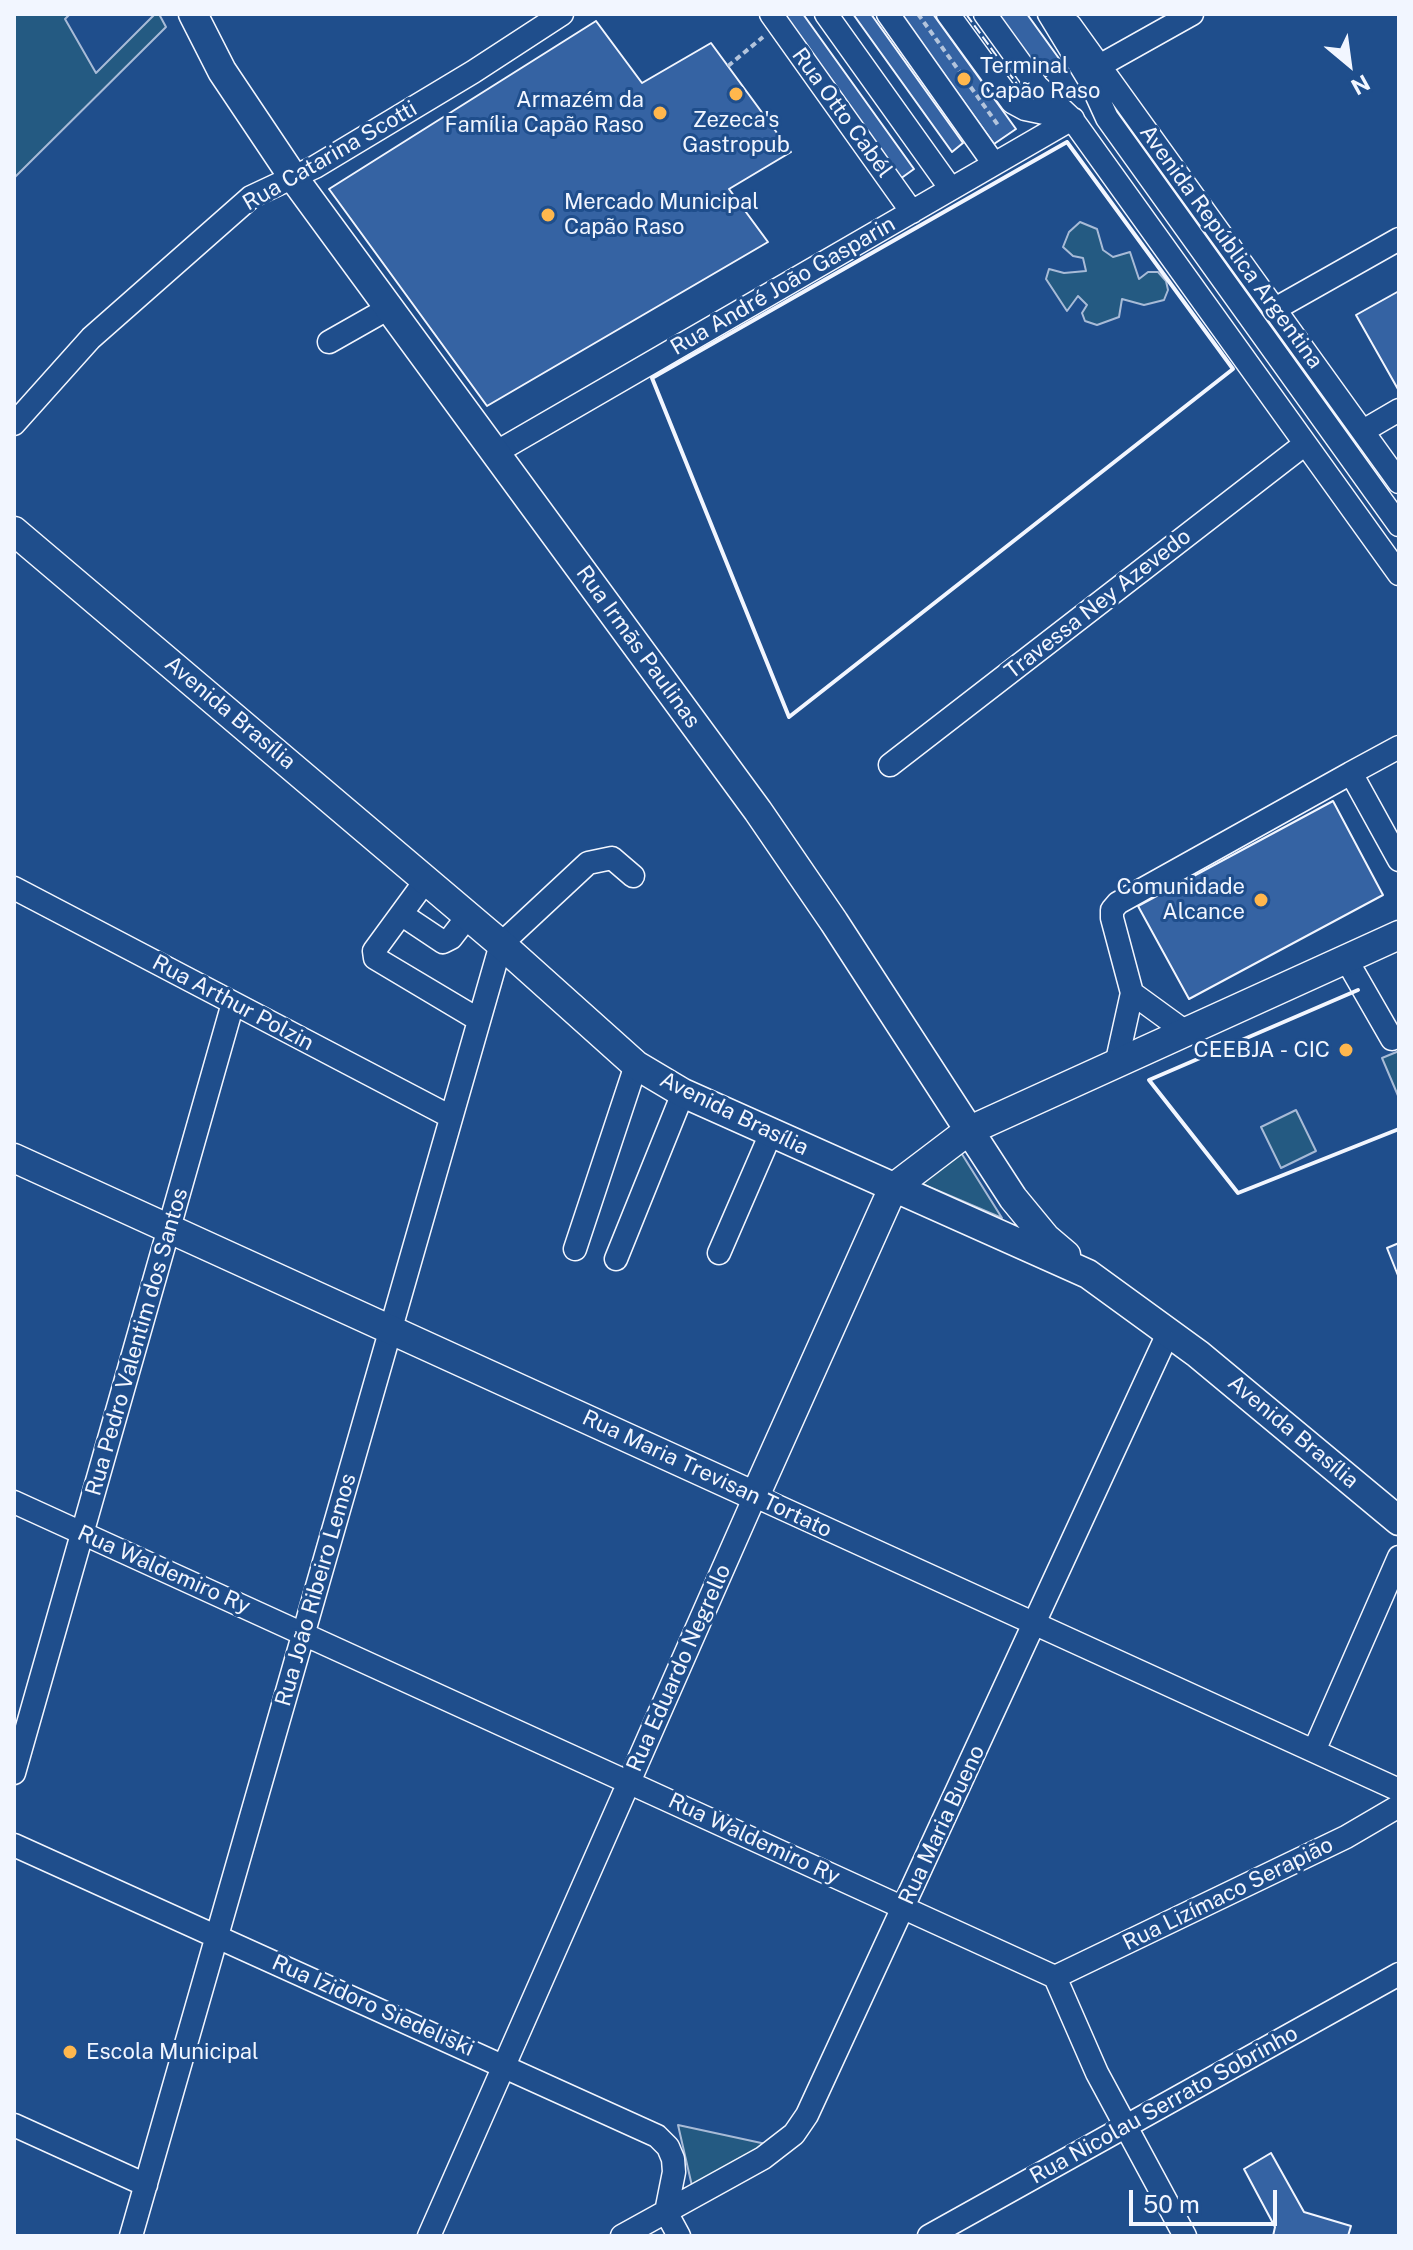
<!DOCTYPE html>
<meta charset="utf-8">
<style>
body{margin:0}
#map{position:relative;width:1413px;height:2250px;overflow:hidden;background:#1f4e8c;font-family:"Public Sans",sans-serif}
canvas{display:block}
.frame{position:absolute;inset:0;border:16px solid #f2f6ff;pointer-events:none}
.north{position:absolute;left:1309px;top:24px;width:80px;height:80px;-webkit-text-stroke:6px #1f4e8c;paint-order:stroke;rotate:151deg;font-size:22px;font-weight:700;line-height:32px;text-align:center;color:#f2f6ff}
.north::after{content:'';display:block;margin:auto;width:28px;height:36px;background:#f2f6ff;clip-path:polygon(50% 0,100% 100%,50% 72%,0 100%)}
.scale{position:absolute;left:1129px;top:2190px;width:148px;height:36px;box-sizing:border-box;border:4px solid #f2f6ff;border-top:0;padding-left:10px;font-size:24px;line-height:28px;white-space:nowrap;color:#f2f6ff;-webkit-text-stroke:6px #1f4e8c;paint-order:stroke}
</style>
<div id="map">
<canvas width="1413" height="2250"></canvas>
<div class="frame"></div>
<div class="north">N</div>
<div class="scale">50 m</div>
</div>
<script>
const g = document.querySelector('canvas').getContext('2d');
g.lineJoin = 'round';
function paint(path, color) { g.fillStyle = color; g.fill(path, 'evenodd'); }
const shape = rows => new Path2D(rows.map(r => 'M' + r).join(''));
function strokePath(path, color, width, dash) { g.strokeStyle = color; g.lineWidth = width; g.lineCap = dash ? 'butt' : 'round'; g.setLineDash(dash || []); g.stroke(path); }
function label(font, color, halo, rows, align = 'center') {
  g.font = font + ' "Public Sans",sans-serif'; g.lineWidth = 6; g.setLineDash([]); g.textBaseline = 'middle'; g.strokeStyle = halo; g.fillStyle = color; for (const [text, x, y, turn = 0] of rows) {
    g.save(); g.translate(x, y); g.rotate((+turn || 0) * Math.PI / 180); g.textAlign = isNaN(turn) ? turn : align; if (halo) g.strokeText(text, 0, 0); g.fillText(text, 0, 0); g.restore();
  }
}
const green = shape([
 [14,14,70,14,65,19,96,73,155,14,159,14,166,27,14,178,14,14],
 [1080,222,1097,229,1103,250,1113,257,1130,252,1139,279,1148,272,1158,272,1166,281,1168,290,1164,300,1144,305,1122,299,1119,317,1097,325,1085,321,1082,313,1087,305,1078,296,1067,311,1046,279,1049,269,1064,273,1086,271,1083,258,1073,256,1063,247,1069,232,1080,222],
 [1399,1051,1399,1098,1382,1058,1399,1051],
 [1296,1110,1316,1151,1281,1168,1261,1127,1296,1110],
 [960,1151,1002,1218,920,1183,960,1151],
 [678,2125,766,2144,692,2186,678,2125]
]);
paint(green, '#245a82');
strokePath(green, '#a8bbd7', 2);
const building = shape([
 [783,14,803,14,914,169,900,179,783,14],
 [853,14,871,14,963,143,952,152,853,14],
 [901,14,933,14,1016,129,994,144,901,14],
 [996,14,1027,14,1063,64,1042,79,996,14],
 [596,21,642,83,711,43,791,152,729,189,768,242,487,406,329,189,596,21],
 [1399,291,1399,391,1356,315,1399,291],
 [1333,801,1383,895,1189,999,1138,906,1333,801],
 [1399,1243,1399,1278,1387,1248,1399,1243],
 [1271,2153,1304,2212,1351,2226,1348,2236,1273,2236,1275,2227,1244,2169,1271,2153]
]);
paint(building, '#3563a3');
strokePath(building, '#f2f6ff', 2);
const minor = shape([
 [771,14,912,212],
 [826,14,951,189],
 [888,14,994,164],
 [948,14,1012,102,1025,109,1073,119],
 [985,14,1037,86,1072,119,1399,574],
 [1049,14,1091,83,1107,118,1399,525],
 [1070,25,1399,482],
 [1101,65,1192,14],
 [1275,309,1399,239],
 [329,342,389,308],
 [14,424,91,338,251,197,315,167,473,72,562,14],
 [1363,431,1399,410],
 [495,453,1072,119],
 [890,765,1305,444],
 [1351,773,1399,747],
 [426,880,374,951,375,958,479,1020],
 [14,888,451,1117],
 [401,914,443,942,451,938,468,916],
 [1346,959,1392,1039],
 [1132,993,1187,1033],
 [1116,1065,1132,993,1112,918,1112,910,1118,903,1351,773,1399,860],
 [575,1249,636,1065],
 [719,1253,771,1133],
 [616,1259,683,1093],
 [14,1502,1055,1977,1097,2073,1185,2236],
 [1314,1751,1399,1557],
 [14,1773,233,1003],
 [14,1845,657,2136,668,2147,673,2159,674,2172,666,2212,679,2236],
 [1055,1977,1346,1837,1399,1806],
 [14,2125,146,2185],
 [131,2236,501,944,588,863,612,858,633,876],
 [429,2236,755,1496,1399,1790],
 [622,2236,763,2158,794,2134,807,2115,1169,1331],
 [929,2236,1399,1974]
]);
const major = shape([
 [193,14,222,71,293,177,758,811,834,922,1013,1198,1046,1238,1066,1255],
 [14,531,501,944,636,1065,683,1093,1088,1274,1198,1354,1399,1521],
 [14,1158,755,1496,893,1188,968,1131,1399,935]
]);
strokePath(minor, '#f2f6ff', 25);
strokePath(major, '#f2f6ff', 31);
strokePath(shape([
 [918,14,998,125],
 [728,66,763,37]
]), '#b3c4dc', 4, [6, 4]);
strokePath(minor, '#1f4e8c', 22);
strokePath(major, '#1f4e8c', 28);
strokePath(shape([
 [966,14,1017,84]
]), '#f2f6ff', 2, [10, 4]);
strokePath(shape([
 [1067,142,1233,369,789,717,652,378,1067,142],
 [1358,990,1149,1080,1238,1193,1399,1129]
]), '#f2f6ff', 4);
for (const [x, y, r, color] of [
 [964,79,8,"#ffb74d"],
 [736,94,8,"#ffb74d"],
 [660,113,8,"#ffb74d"],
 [548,215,8,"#ffb74d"],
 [1261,900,8,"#ffb74d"],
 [1346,1050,8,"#ffb74d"],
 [70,2052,8,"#ffb74d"]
]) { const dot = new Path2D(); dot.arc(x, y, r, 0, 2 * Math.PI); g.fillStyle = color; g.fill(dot); strokePath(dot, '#1f4e8c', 3); }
label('22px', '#f2f6ff', '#1f4e8c', [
 ["Terminal",980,66],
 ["Capão Raso",980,91],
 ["Armazém da",644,100,"right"],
 ["Família Capão Raso",644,125,"right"],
 ["Zezeca's",736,120,"center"],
 ["Gastropub",736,145,"center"],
 ["Mercado Municipal",564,202],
 ["Capão Raso",564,227],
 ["Comunidade",1245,887,"right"],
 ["Alcance",1245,912,"right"],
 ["CEEBJA - CIC",1330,1050,"right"],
 ["Escola Municipal",86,2052]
], 'left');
label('22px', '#f2f6ff', '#1f4e8c', [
 ["Rua Otto Cabél",842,113,54],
 ["Rua Catarina Scotti",330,156,-30],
 ["Avenida República Argentina",1231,247,54],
 ["Rua André João Gasparin",783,286,-30],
 ["Travessa Ney Azevedo",1098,604,-38],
 ["Rua Irmãs Paulinas",638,647,54],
 ["Avenida Brasília",230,713,40],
 ["Rua Arthur Polzin",233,1003,28],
 ["Avenida Brasília",734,1114,26],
 ["Rua Pedro Valentim dos Santos",137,1342,-74],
 ["Avenida Brasília",1293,1432,40],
 ["Rua Maria Trevisan Tortato",707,1474,25],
 ["Rua Waldemiro Ry",164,1570,24],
 ["Rua João Ribeiro Lemos",316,1590,-74],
 ["Rua Eduardo Negrello",679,1668,-66],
 ["Rua Maria Bueno",942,1825,-65],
 ["Rua Waldemiro Ry",754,1839,25],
 ["Rua Lizímaco Serapião",1228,1894,-26],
 ["Rua Izidoro Siedeliski",373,2006,24],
 ["Rua Nicolau Serrato Sobrinho",1164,2105,-29]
]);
</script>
